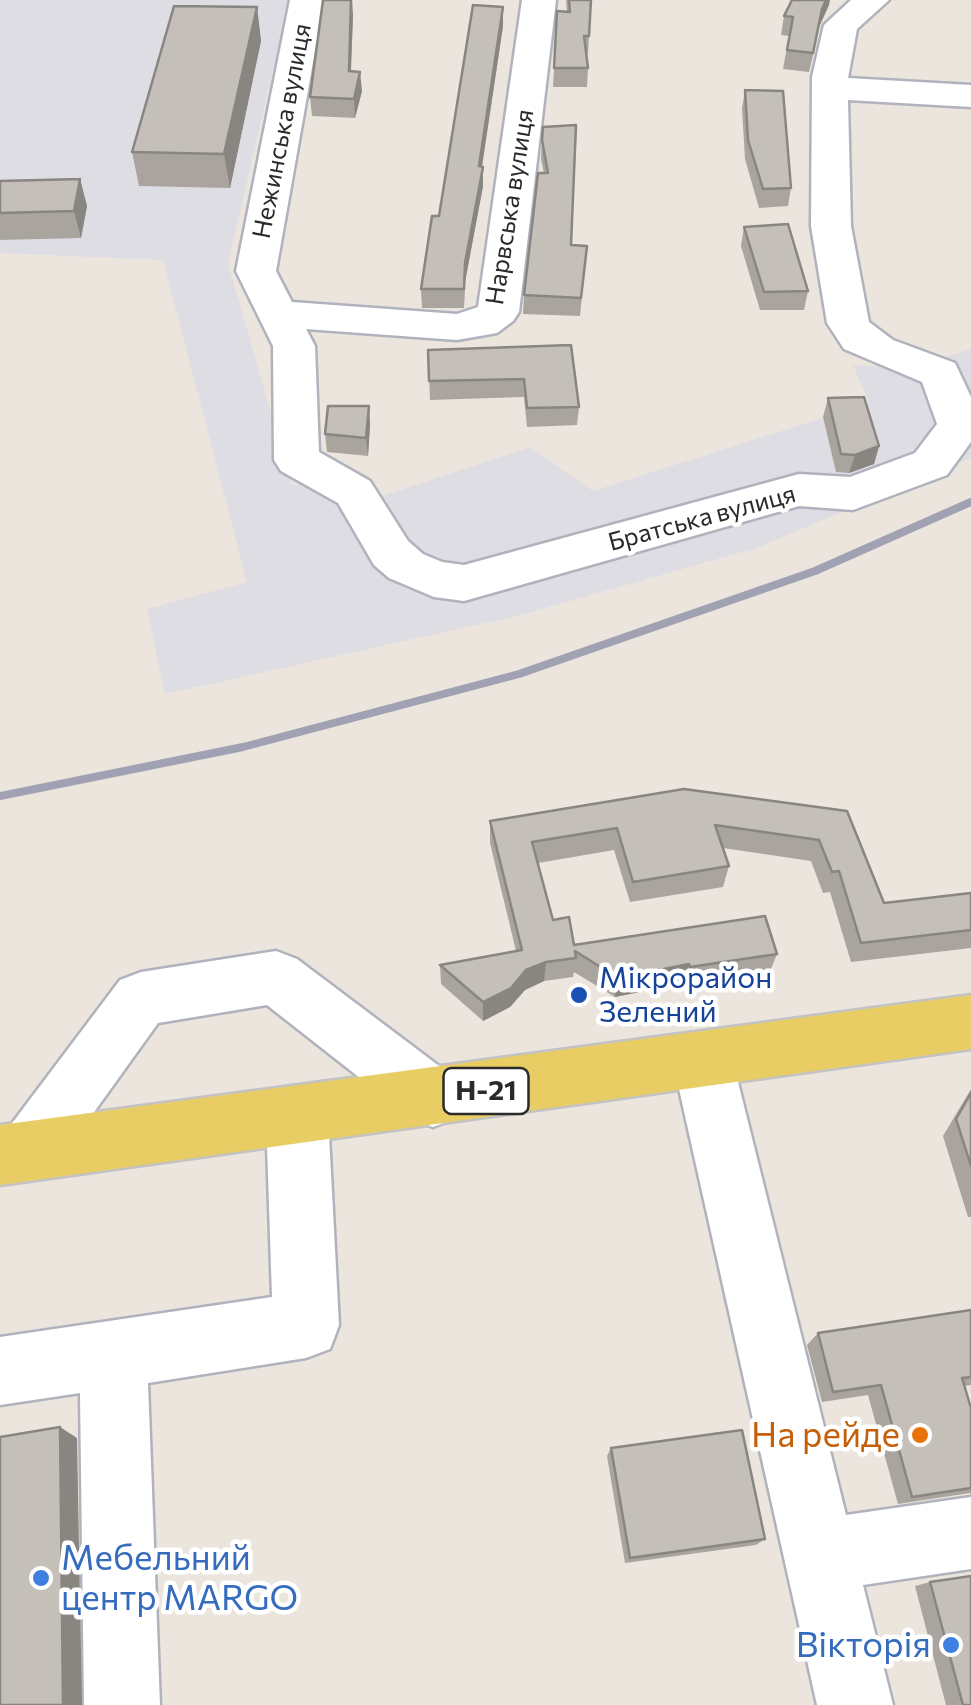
<!DOCTYPE html>
<meta charset="utf-8">
<style>
body{margin:0}
canvas{display:block;background:#ebe5dd}
</style>
<canvas width="971" height="1705"></canvas>
<script>
const g = document.querySelector('canvas').getContext('2d');
g.lineJoin = 'round';
function paint(path, color) { g.fillStyle = color; g.fill(path, 'evenodd'); }
const shape = rows => new Path2D(rows.map(r => 'M' + r).join(''));
function strokePath(path, color, width, dash) { g.strokeStyle = color; g.lineWidth = width; g.lineCap = dash ? 'butt' : 'round'; g.setLineDash(dash || []); g.stroke(path); }
function label(font, color, halo, rows, align = 'center') {
  g.font = font + ' Commissioner,sans-serif'; g.lineWidth = 9; g.setLineDash([]); g.textBaseline = 'middle'; g.strokeStyle = halo; g.fillStyle = color; for (const [text, x, y, turn = 0] of rows) {
    g.save(); g.translate(x, y); g.rotate((+turn || 0) * Math.PI / 180); g.textAlign = isNaN(turn) ? turn : align; if (halo) g.strokeText(text, 0, 0); g.fillText(text, 0, 0); g.restore();
  }
}
paint(shape([
 [0,0,289,0,228,264,292,485,341,485,379,497,530,447,593,491,869,403,853,365,908,368,971,349,971,458,756,548,521,615,165,694,147,609,247,582,163,260,0,253]
]), '#dfdde4');
const minor = shape([
 [290,0,324,0,276,271,292,302,457,314,478,307,522,0,556,0,519,312,513,321,497,333,457,340,306,329,315,346,319,452,370,481,408,541,423,554,442,562,464,565,799,474,850,477,915,453,937,424,922,382,844,349,827,323,811,226,812,77,824,25,851,0,889,0,857,29,848,78,971,85,971,107,848,100,851,226,869,322,893,340,955,363,971,397,971,442,947,475,853,510,799,506,464,601,434,597,389,578,374,565,338,503,281,471,274,460,273,346,236,271,290,0],
 [276,951,297,959,455,1078,464,1098,455,1118,433,1127,411,1118,267,1005,158,1023,51,1172,29,1181,7,1172,0,1146,7,1130,120,980,141,972,276,951],
 [703,1034,724,1042,733,1062,846,1515,971,1497,971,1569,863,1585,893,1705,817,1705,673,1062,682,1042,703,1034],
 [297,1087,319,1095,328,1116,339,1325,330,1349,306,1358,148,1383,160,1705,84,1705,80,1393,0,1405,0,1337,272,1297,266,1116,275,1095,297,1087]
]);
const major = shape([
 [971,995,971,1049,0,1185,0,1125,971,995]
]);
strokePath(minor, '#b0b3bd', 5);
strokePath(major, '#c3c3c3', 5);
paint(minor, '#fff');
paint(major, '#e8cd65');
strokePath(shape([
 [0,796,243,747,519,674,815,571,971,502]
]), '#a0a2b3', 8);
paint(shape([
 [566,0,591,0,588,54,586,54,588,68,587,87,553,87,557,11,567,12],
 [829,5,819,27,809,72,783,69,789,36,781,35,784,16],
 [257,7,261,41,230,188,139,186,132,152],
 [353,15,351,71,362,91,355,118,312,116,310,97],
 [503,26,482,167,483,186,465,282,464,308,422,308,421,289,439,216],
 [745,90,791,188,788,206,759,208,745,159,742,108],
 [542,140,571,245,587,246,580,316,523,314,524,295,544,173,541,159],
 [80,179,87,206,81,238,0,240,0,181],
 [744,227,808,291,804,310,760,310,741,246],
 [571,345,579,407,577,425,527,427,524,397,430,400,428,350],
 [828,398,879,446,874,464,849,473,836,472,823,417],
 [369,406,370,425,368,456,327,452,325,434],
 [847,811,884,903,971,893,971,948,851,962,830,892,823,893,811,861,723,848,729,866,723,887,630,902,614,850,538,863,553,920,574,945,777,954,769,974,685,987,684,983,615,997,574,972,573,977,544,981,525,990,510,1007,483,1021,441,984,440,965,516,951,490,843,490,821],
 [971,1089,971,1217,968,1217,943,1136],
 [971,1310,971,1385,964,1386,971,1408,971,1494,970,1493,898,1504,868,1395,822,1402,807,1345,818,1333],
 [611,1448,765,1539,756,1545,625,1563,607,1456],
 [930,1582,971,1705,946,1705,915,1586]
]), '#a9a49e');
paint(shape([
 [352,0,353,15,350,90,349,71],
 [826,0,830,0,829,5,819,27,809,72,822,9],
 [257,7,261,41,230,188,224,154],
 [503,7,503,26,479,185,479,166],
 [360,72,362,91,355,118,354,99],
 [483,167,483,186,465,282,464,308,465,263],
 [80,179,87,206,81,238,74,211],
 [369,406,370,425,368,456,366,438],
 [879,446,874,464,849,473,855,455],
 [546,962,544,981,525,990,510,1007,483,1021,483,1002,526,970],
 [689,964,684,983,615,997,618,978],
 [60,1427,77,1438,82,1705,63,1705]
]), '#898681');
const building = shape([
 [323,0,351,0,349,71,360,72,354,99,310,97,323,0],
 [569,0,591,0,589,36,584,36,588,68,554,68,557,11,570,12,569,0],
 [792,0,826,0,822,9,813,53,787,50,793,17,784,16,792,0],
 [473,5,503,7,479,166,483,167,465,263,464,289,421,289,432,216,439,216,473,5],
 [174,6,257,7,224,154,132,152,174,6],
 [745,90,783,91,791,188,763,189,748,140,745,90],
 [576,125,571,245,587,246,581,298,524,295,538,173,548,173,542,140,543,127,576,125],
 [80,179,74,211,0,213,0,181,80,179],
 [788,224,808,291,764,292,744,227,788,224],
 [571,345,579,407,527,408,524,379,429,381,428,350,571,345],
 [864,397,879,446,855,455,841,454,828,398,864,397],
 [328,406,369,406,366,438,325,434,328,406],
 [684,789,847,811,884,903,971,893,971,930,861,943,839,871,832,872,819,840,715,825,729,866,633,882,617,828,532,842,553,920,569,917,574,945,765,916,777,954,690,967,689,964,618,978,575,951,576,958,546,962,526,970,511,988,483,1002,440,965,522,950,490,821,684,789],
 [971,1093,971,1166,956,1119,971,1093],
 [971,1310,971,1377,962,1378,971,1408,971,1488,912,1497,881,1385,833,1392,818,1333,971,1310],
 [60,1427,63,1705,0,1705,0,1437,60,1427],
 [742,1430,765,1539,630,1558,611,1448,742,1430],
 [971,1576,971,1705,963,1705,930,1582,971,1576]
]);
paint(building, '#c4bfb8');
strokePath(building, '#898681', 2.5);
for (const [x, y, r, color] of [
 [579,995,10,"#1a4fb4"],
 [920,1435,10,"#e8710a"],
 [41,1578,10,"#3f7fe0"],
 [951,1645,10,"#3f7fe0"]
]) { const dot = new Path2D(); dot.arc(x, y, r, 0, 2 * Math.PI); g.fillStyle = color; g.fill(dot); strokePath(dot, '#fff', 4); }
label('25px', '#2a2a2a', '#fff', [
 ["Нежинська вулиця",282,131,-79],
 ["Нарвська вулиця",510,207,-81],
 ["Братська вулиця",702,518,-15]
]);
for (const [x, y, w] of [
 [486,1091,85]
]) { const box = new Path2D(); box.roundRect(x - w / 2, y - 23, w, 46, 8); g.fillStyle = '#fff'; g.fill(box); strokePath(box, '#2a2a2a', 2.5); }
label('bold 28px', '#2a2a2a', null, [
 ["Н-21",486,1091]
]);
label('30px', '#164399', '#fff', [
 ["Мікрорайон",599,978],
 ["Зелений",599,1012]
], 'left');
label('35px', '#c56008', '#fff', [
 ["На рейде",900,1435]
], 'right');
label('35px', '#366cbe', '#fff', [
 ["Мебельний",61,1558],
 ["центр MARGO",61,1598],
 ["Вікторія",931,1645,"right"]
], 'left');
</script>
